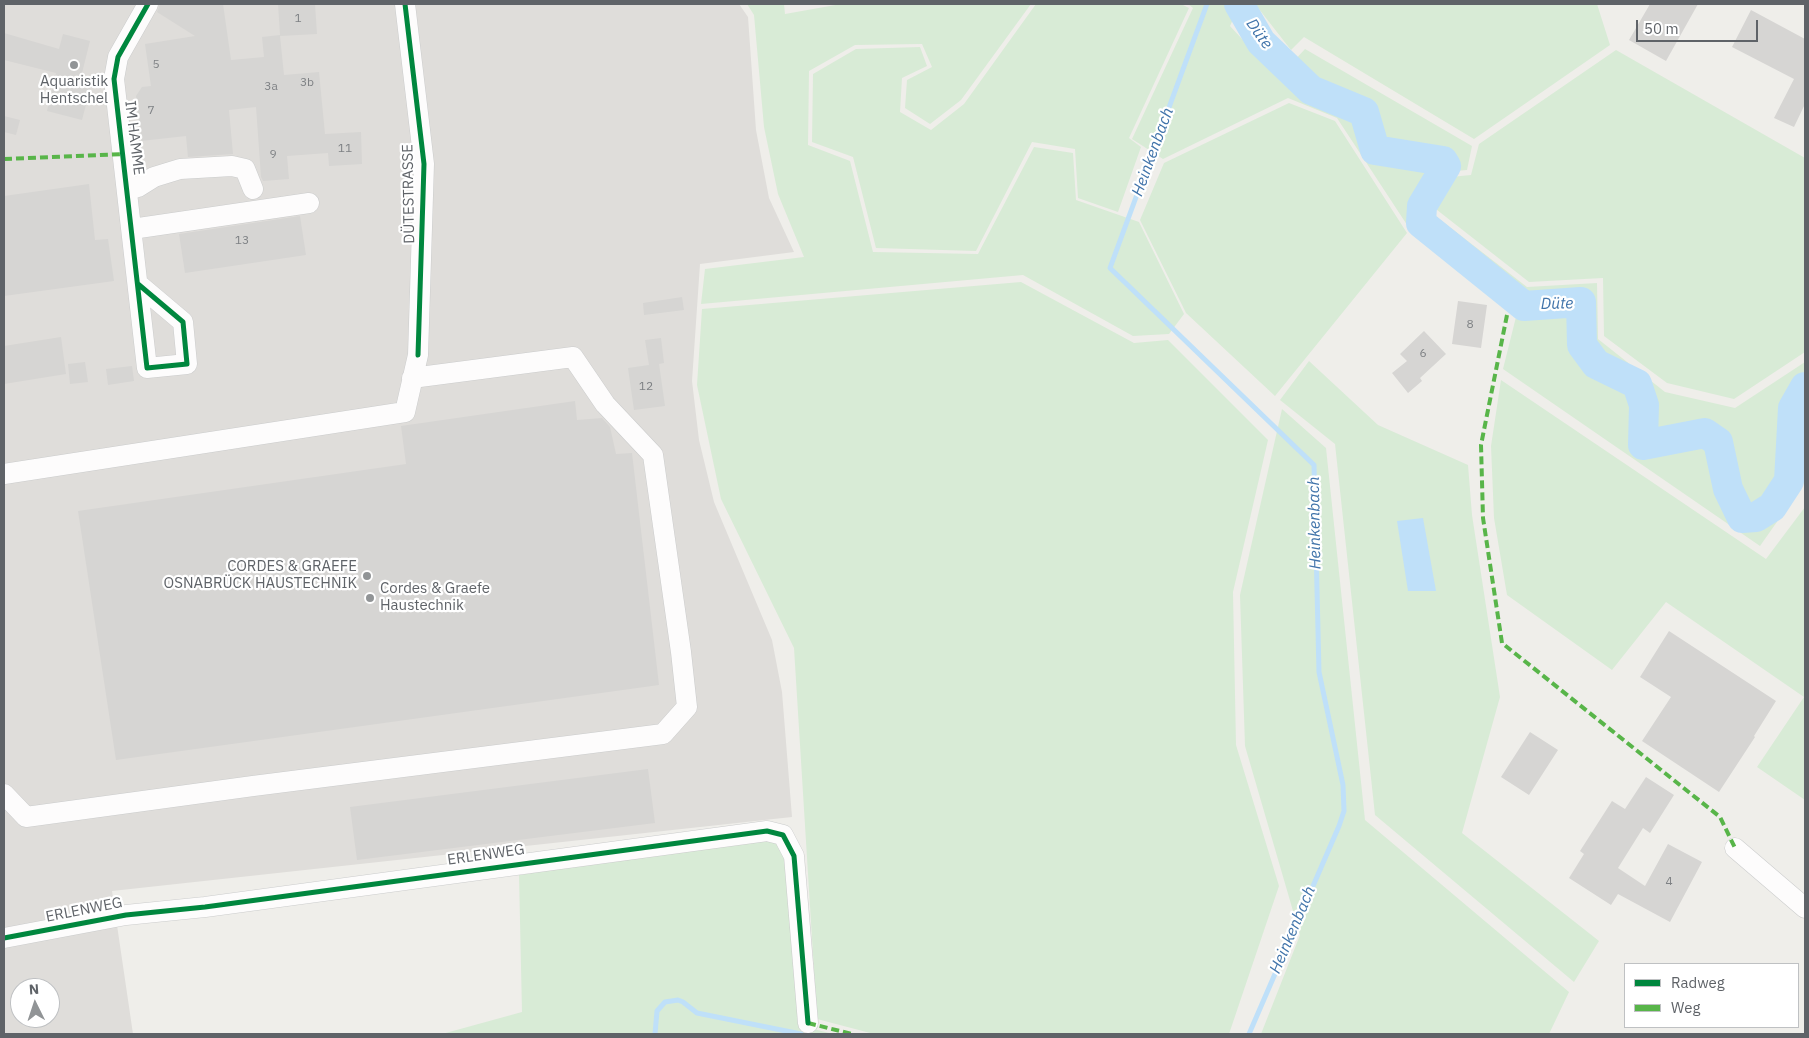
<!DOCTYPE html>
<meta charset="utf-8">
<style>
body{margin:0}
#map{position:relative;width:1809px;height:1038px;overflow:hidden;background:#efeeea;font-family:"IBM Plex Sans",sans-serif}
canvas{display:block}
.frame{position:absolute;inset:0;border:5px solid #5f6368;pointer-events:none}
.legend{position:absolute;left:1624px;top:963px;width:175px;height:65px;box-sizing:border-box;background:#fff;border:1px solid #bfc1c3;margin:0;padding:6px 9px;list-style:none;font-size:15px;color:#5f6368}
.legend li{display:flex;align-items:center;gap:10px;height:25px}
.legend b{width:25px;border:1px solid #bfc1c3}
.north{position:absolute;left:10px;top:978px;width:50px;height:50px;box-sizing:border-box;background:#fff;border:1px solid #bfc1c3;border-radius:50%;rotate:356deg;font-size:14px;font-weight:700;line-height:20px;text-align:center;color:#5f6368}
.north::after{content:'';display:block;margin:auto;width:18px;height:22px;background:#919496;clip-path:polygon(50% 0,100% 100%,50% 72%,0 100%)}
.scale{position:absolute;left:1636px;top:20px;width:122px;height:22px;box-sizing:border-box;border:2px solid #5f6368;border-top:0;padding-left:6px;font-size:15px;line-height:18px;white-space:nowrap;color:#5f6368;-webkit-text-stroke:4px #fff;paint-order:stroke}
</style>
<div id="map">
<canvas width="1809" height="1038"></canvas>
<div class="frame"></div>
<ul class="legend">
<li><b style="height:6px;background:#00873e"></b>Radweg</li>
<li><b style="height:6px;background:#58b549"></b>Weg</li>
</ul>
<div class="north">N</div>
<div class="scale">50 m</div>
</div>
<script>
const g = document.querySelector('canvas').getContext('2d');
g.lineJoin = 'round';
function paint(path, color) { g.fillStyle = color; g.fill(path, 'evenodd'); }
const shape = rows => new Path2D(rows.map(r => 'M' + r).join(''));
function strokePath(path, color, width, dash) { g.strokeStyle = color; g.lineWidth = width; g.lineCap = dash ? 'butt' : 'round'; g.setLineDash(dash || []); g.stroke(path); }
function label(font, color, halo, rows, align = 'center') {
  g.font = font + ' "IBM Plex Sans",sans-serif'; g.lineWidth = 4.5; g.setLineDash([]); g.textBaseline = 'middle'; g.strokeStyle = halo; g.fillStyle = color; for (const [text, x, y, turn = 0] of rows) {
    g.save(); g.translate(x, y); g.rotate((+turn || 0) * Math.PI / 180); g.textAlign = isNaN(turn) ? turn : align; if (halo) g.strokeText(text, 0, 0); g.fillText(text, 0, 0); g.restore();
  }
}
paint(shape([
 [4,4,739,4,748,17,756,130,769,198,794,252,700,264,692,381,699,440,714,502,772,640,782,692,792,817,112,891,133,1034,4,1034],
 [20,988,50,988,50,1018,20,1018]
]), '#dfddda');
paint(shape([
 [747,4,784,4,785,14,841,4,1031,4,961,100,930,124,905,108,907,80,932,67,922,44,855,45,809,71,808,145,850,161,873,252,978,254,1034,147,1073,153,1076,200,1139,222,1184,314,1169,334,1133,336,1023,275,701,304,705,269,804,257,778,194,764,127,754,15],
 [1036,4,1181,4,1189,8,1129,138,1141,147,1118,212,1078,198,1075,149,1032,142,976,251,876,248,853,157,812,142,813,74,856,49,920,47,927,66,902,78,900,112,931,130,964,104],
 [1188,4,1240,4,1230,26,1278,78,1305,49,1472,146,1467,170,1432,173,1415,200,1527,287,1597,283,1598,339,1665,392,1735,408,1805,362,1805,482,1760,546,1503,369,1516,317,1413,234,1337,118,1288,98,1163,159,1132,139,1193,8],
 [1255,4,1597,4,1610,45,1474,139,1304,37,1291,50],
 [1616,50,1805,158,1805,352,1734,399,1667,383,1604,336,1603,278,1529,282,1432,206,1451,177,1471,175,1479,144],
 [1289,103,1335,121,1407,233,1275,396,1186,313,1140,220,1164,163],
 [1021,282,1134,343,1168,340,1268,440,1233,592,1236,745,1279,886,1229,1034,874,1034,817,1019,794,648,721,499,697,385,702,309],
 [1309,361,1378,425,1468,465,1472,515,1500,697,1462,833,1599,941,1574,982,1375,815,1335,444,1280,400],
 [1501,380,1766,559,1805,507,1805,800,1757,767,1804,697,1666,602,1612,670,1507,595,1494,518,1491,446],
 [1282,409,1326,448,1365,820,1569,992,1549,1034,1261,1034,1300,935,1245,746,1240,595],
 [767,835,781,844,788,859,802,1026,833,1034,442,1034,522,1012,519,875]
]), '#d8ebd6');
paint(shape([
 [1423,518,1436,591,1408,591,1397,521]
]), '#bfe0f9');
strokePath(shape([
 [1207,4,1110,268,1314,465,1319,672,1343,785,1344,811,1339,826,1249,1034],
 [655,1034,657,1011,665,1002,678,1000,683,1002,697,1013,801,1034]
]), '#bfe0f9', 5);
strokePath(shape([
 [1239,4,1261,42,1311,90,1364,112,1375,150,1443,161,1446,166,1422,206,1421,223,1524,306,1581,302,1582,345,1596,364,1637,384,1644,405,1643,445,1705,433,1718,442,1728,489,1742,518,1756,517,1772,507,1789,481,1793,408,1805,387]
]), '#bfe0f9', 30);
paint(shape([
 [160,4,223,4,231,60,264,57,262,37,280,35,278,4,315,4,317,34,280,36,284,75,319,72,325,134,361,132,362,164,329,166,328,153,287,156,289,179,263,181,261,177,256,107,229,110,233,154,188,157,186,136,141,141,136,96,142,87,151,86,145,44,195,36,157,12],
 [1650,4,1698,4,1666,61,1629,40],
 [1751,10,1805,39,1805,104,1794,127,1774,118,1794,79,1732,47],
 [4,33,59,49,63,34,90,41,80,81,91,85,82,120,47,111,56,73,4,60],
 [4,116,20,120,16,135,4,132],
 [89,184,95,240,108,239,114,281,4,296,4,196],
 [300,216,306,255,185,273,179,234],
 [682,297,684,310,644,315,643,303],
 [1458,301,1487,305,1481,348,1452,344],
 [1424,331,1446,354,1420,378,1422,381,1408,393,1392,373,1407,361,1400,354],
 [61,337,66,374,4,384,4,346],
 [661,338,664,363,659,364,665,406,634,410,628,368,649,365,645,340],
 [85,362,88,382,70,384,68,364],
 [132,366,134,381,108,385,106,369],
 [575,401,577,420,602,418,610,427,616,454,632,453,659,685,116,760,78,511,406,464,401,426],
 [1669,631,1776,701,1754,736,1755,737,1719,792,1642,741,1671,697,1640,677],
 [1530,732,1558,750,1529,795,1501,777],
 [648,769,655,823,357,860,350,807],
 [1646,777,1674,795,1650,833,1643,828,1618,868,1645,886,1668,844,1702,862,1670,922,1618,894,1611,905,1569,878,1584,854,1580,851,1612,801,1625,809]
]), '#d6d5d3');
const minor = shape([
 [128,190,138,187,154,177,180,169,232,166,245,169,253,189],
 [132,229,309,203],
 [138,284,183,322,187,364,147,368,114,79,118,57,148,4],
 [4,474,405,412,418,355,424,164,405,4],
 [4,794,26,817,253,786,663,734,687,707,681,652,653,455,605,404,573,357,412,378],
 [1735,848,1805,908],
 [4,938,126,915,205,907,767,831,783,835,794,856,808,1023]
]);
strokePath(minor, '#cbcccc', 21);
strokePath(minor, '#fdfcfc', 20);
strokePath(shape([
 [4,159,124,154],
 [1507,315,1481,445,1483,518,1502,643,1720,817,1735,848],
 [808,1023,852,1034]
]), '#58b549', 4, [8, 4]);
strokePath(shape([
 [405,4,424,164,418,355],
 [138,284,183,322,187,364,147,368,114,79,118,57,148,4],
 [4,938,126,915,205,907,767,831,783,835,794,856,808,1023]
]), '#00873e', 5);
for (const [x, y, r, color] of [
 [74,65,5,"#919496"],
 [367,576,5,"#919496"],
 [370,598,5,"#919496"]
]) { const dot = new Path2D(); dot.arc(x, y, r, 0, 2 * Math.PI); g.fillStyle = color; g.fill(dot); strokePath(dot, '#fff', 2); }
label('12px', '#7e8184', null, [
 ["1",298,19],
 ["5",156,65],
 ["3b",307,83],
 ["3a",271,87],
 ["7",151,111],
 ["11",345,149],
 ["9",273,155],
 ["13",242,241],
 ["8",1470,325],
 ["6",1423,354],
 ["12",646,387],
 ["4",1669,882]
]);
label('15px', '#5f6368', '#fff', [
 ["Aquaristik",74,82],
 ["Hentschel",74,99],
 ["CORDES & GRAEFE",357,567,"right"],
 ["OSNABRÜCK HAUSTECHNIK",357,584,"right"],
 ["Cordes & Graefe",380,589,"left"],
 ["Haustechnik",380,606,"left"]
]);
label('15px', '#5f6368', '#fff', [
 ["IM HAMME",134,138,83],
 ["DÜTESTRASSE",409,194,-91],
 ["ERLENWEG",486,855,-8],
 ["ERLENWEG",84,910,-11]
]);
label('italic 16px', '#4174aa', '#fff', [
 ["Düte",1259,34,55],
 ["Heinkenbach",1153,152,-70],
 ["Düte",1557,304,-1],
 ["Heinkenbach",1315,523,-91],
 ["Heinkenbach",1293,930,-67]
]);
</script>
